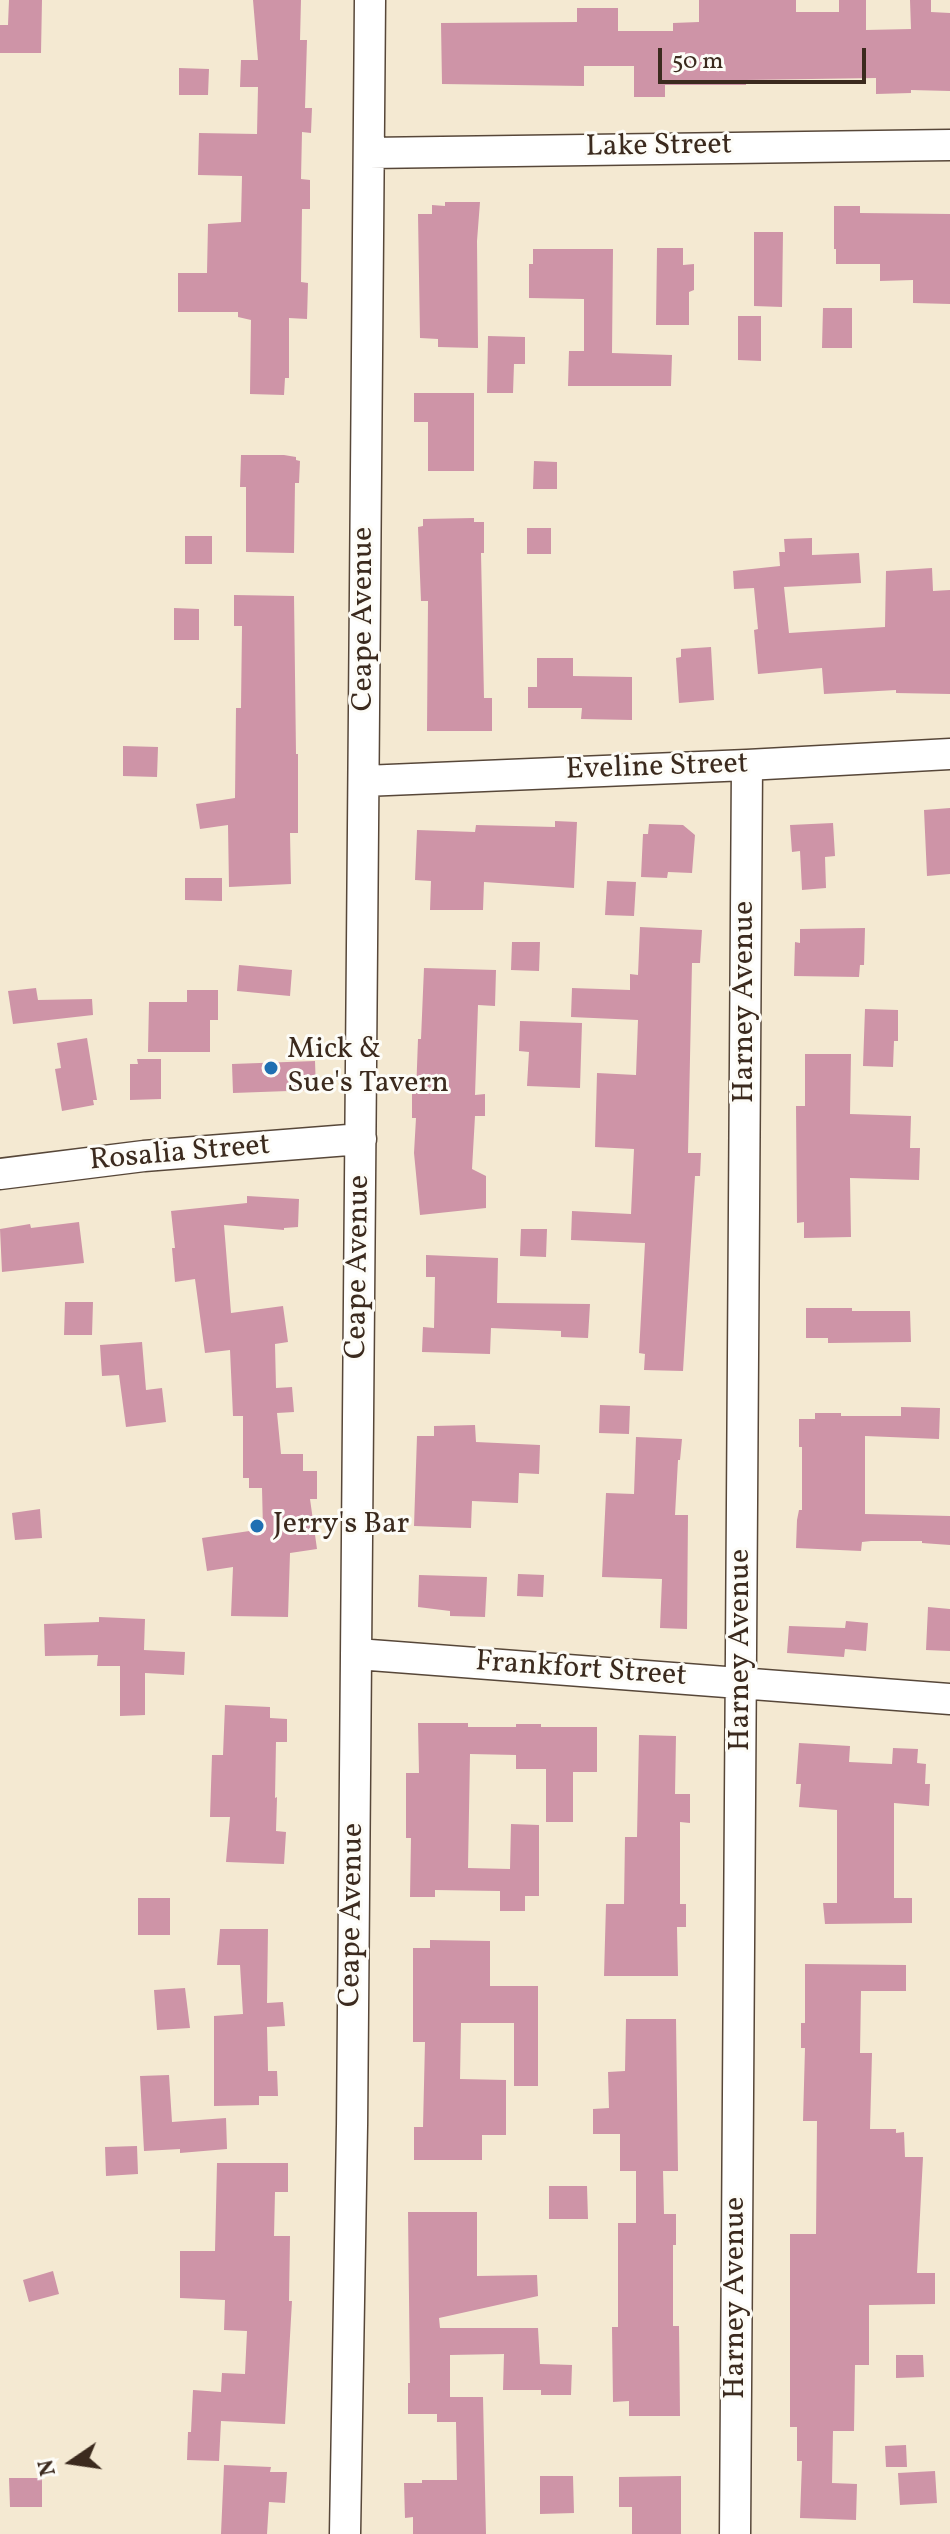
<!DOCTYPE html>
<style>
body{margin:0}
#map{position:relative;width:950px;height:2534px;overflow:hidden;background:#f4e9d2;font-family:Vollkorn,serif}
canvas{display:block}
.north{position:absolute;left:32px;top:2422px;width:80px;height:80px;-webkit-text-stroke:6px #fdfcf7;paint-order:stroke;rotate:257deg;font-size:22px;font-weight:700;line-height:32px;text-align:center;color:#3b2a1e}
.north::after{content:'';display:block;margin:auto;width:28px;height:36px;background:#3b2a1e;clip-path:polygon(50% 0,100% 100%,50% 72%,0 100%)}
.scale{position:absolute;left:658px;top:48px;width:208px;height:36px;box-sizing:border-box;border:4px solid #3b2a1e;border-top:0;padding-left:10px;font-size:24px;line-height:28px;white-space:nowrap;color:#3b2a1e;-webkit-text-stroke:6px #fdfcf7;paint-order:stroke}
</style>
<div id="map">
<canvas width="950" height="2534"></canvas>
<div class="north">N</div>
<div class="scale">50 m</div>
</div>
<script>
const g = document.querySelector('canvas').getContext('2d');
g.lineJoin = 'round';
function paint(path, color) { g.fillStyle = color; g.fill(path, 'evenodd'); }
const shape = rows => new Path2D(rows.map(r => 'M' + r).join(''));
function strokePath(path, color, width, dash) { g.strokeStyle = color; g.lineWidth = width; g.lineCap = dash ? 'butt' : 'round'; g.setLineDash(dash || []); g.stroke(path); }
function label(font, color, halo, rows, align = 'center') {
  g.font = font + ' Vollkorn,serif'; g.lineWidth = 6; g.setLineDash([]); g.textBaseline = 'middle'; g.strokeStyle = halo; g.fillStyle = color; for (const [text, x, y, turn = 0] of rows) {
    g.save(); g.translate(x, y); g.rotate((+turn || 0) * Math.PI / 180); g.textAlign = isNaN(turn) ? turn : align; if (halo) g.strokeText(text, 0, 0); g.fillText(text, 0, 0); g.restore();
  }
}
paint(shape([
 [9,0,42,0,41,53,0,53,0,25,8,25],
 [253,0,301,0,300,40,307,40,305,108,312,108,311,133,302,132,301,179,310,180,310,209,302,209,301,282,308,283,307,319,289,318,289,378,285,378,284,395,250,394,251,320,238,317,238,312,178,312,178,273,207,273,208,224,241,222,242,176,198,175,199,133,257,134,258,87,240,87,241,60,258,60],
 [699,0,796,0,796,12,839,12,839,0,866,0,866,30,911,29,910,0,931,0,931,12,950,13,950,91,911,90,911,93,876,94,876,78,746,80,746,85,665,85,665,97,634,97,634,66,584,66,584,86,442,84,441,23,577,22,577,8,618,8,618,31,673,31,673,23,699,22],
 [179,68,209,69,208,95,179,95],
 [445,202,480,202,477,241,478,348,438,347,438,339,420,338,418,214,432,214,432,205,445,206],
 [834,206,860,206,860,213,950,214,950,304,913,303,913,280,880,281,880,264,836,264,836,249,834,249],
 [754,232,783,232,782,307,754,306],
 [657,248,683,248,683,265,694,264,694,290,689,292,689,325,656,325],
 [533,249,613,249,612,353,672,355,671,386,568,386,569,351,584,351,584,299,529,298,529,264,533,264],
 [823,308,852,308,852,348,822,348],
 [738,316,761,316,761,361,738,360],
 [488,336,525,337,525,364,514,364,513,393,487,393],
 [414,393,474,393,474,471,428,471,428,422,414,422],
 [241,455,284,455,296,457,296,460,300,461,299,483,295,483,294,553,246,552,246,487,240,487],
 [534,461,557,462,557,489,533,489],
 [474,518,474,522,484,522,484,553,481,553,484,698,492,698,492,731,427,731,428,601,421,601,418,527,423,526,423,519],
 [527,528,551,528,551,554,527,554],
 [185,536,212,536,212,564,185,564],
 [812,538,812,555,859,553,861,583,784,587,789,633,885,627,886,571,932,568,933,591,950,590,950,694,896,693,896,690,824,694,822,668,758,674,754,630,758,629,754,588,734,589,733,571,780,566,779,552,785,552,784,539],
 [234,595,294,596,296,754,298,754,298,833,290,833,291,884,229,887,228,825,200,829,196,804,235,798,236,708,241,708,242,626,234,626],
 [174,608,199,609,199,640,174,640],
 [711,647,714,700,679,703,676,658,681,657,681,649],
 [537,658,573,658,573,676,632,677,632,720,581,719,582,708,528,708,528,687,537,687],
 [123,746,158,747,157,777,123,776],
 [950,808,950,874,927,876,924,810],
 [555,821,577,822,574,888,484,882,483,910,430,910,431,881,415,880,417,830,475,832,476,825,555,827],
 [833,823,835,856,825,857,826,888,802,890,800,851,792,852,790,825],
 [649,824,683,825,695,835,692,873,668,872,667,878,641,877,643,834,648,834],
 [185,878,222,878,222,901,185,900],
 [607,881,636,882,634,916,605,915],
 [640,927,702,930,700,963,692,963,688,1153,701,1153,700,1176,695,1176,683,1371,644,1370,645,1354,639,1353,645,1243,571,1240,572,1211,631,1214,634,1149,595,1147,597,1073,636,1075,638,1020,571,1017,572,988,630,990,630,974,638,975],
 [865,928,864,965,860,965,859,977,794,976,795,942,800,943,800,929],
 [512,942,540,942,539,971,511,970],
 [239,965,292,970,290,996,237,991],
 [424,968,496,970,495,1006,478,1005,475,1095,485,1094,485,1116,475,1116,472,1169,486,1176,486,1208,420,1215,414,1153,416,1118,412,1118,412,1094,416,1094,418,1039,421,1039],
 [36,988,38,1000,92,999,93,1015,13,1024,8,991],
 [187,990,218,990,218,1020,210,1020,210,1052,148,1052,149,1002,187,1002],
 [865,1009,898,1010,898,1041,894,1041,893,1067,863,1066],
 [520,1021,582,1023,580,1088,527,1086,529,1052,519,1051],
 [87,1038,97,1100,93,1100,94,1105,62,1111,55,1069,61,1068,57,1043],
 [805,1054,851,1054,850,1114,911,1116,910,1148,920,1148,919,1180,850,1178,851,1237,804,1238,804,1222,797,1223,796,1106,805,1106],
 [137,1059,161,1059,161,1099,130,1100,130,1064,138,1064],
 [315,1061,316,1090,233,1093,232,1064],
 [247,1196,299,1199,298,1227,284,1228,284,1230,224,1225,231,1313,283,1306,288,1342,275,1344,276,1388,292,1387,294,1412,277,1413,281,1454,303,1454,303,1471,317,1471,317,1499,310,1499,317,1549,290,1553,288,1617,231,1616,233,1567,207,1571,202,1538,263,1529,262,1488,249,1488,249,1478,243,1478,243,1416,233,1416,230,1350,205,1353,195,1279,175,1282,172,1248,175,1248,171,1211,247,1203],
 [79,1222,84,1263,2,1272,0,1229,30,1224,31,1228],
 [521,1229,547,1229,546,1257,520,1256],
 [426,1255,498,1258,497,1303,590,1304,588,1338,561,1337,561,1331,491,1328,490,1354,422,1352,423,1327,434,1328,435,1277,426,1277],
 [65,1302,93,1302,92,1335,64,1335],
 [806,1308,852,1308,852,1311,910,1311,911,1342,828,1343,828,1338,806,1338],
 [142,1342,146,1390,162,1388,166,1422,126,1427,119,1375,102,1376,100,1345],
 [600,1405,630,1406,629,1434,599,1433],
 [901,1407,940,1408,939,1439,865,1436,865,1514,950,1516,950,1545,922,1543,922,1541,871,1541,862,1542,861,1551,796,1548,797,1520,799,1510,802,1510,802,1447,799,1447,799,1419,815,1419,815,1413,841,1413,841,1416,901,1416],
 [475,1425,476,1442,540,1445,539,1474,519,1473,518,1503,472,1501,471,1528,414,1526,417,1436,434,1436,434,1426],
 [636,1437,682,1439,680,1460,678,1460,675,1515,688,1515,687,1629,660,1628,662,1579,602,1577,606,1493,634,1494],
 [40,1509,42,1538,15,1540,12,1513],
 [518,1574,544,1575,543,1597,517,1596],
 [419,1575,487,1577,485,1617,450,1616,450,1611,418,1607],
 [928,1607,950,1609,950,1651,926,1650],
 [99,1617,145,1619,144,1650,185,1652,184,1675,145,1673,145,1715,120,1716,120,1666,97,1666,98,1655,45,1656,44,1624,99,1622],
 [846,1621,868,1623,866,1651,845,1649,844,1657,787,1653,789,1626,845,1628],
 [225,1705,270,1707,270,1718,287,1719,287,1742,276,1742,275,1798,277,1797,276,1831,286,1832,284,1864,226,1862,230,1817,210,1817,212,1755,223,1755],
 [418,1723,468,1723,468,1727,516,1727,516,1724,541,1724,541,1727,597,1727,597,1772,573,1772,573,1822,546,1822,546,1769,516,1769,516,1755,470,1754,468,1868,510,1869,511,1824,539,1825,539,1896,525,1896,525,1911,500,1911,500,1891,435,1890,435,1897,410,1897,411,1838,406,1838,406,1773,419,1773],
 [639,1735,676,1736,675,1794,690,1794,690,1823,680,1822,680,1904,686,1904,686,1927,677,1927,678,1976,604,1976,606,1904,624,1904,625,1837,637,1837],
 [799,1743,850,1746,849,1762,892,1764,893,1748,918,1749,917,1763,926,1764,925,1784,930,1784,929,1806,894,1803,894,1898,912,1898,912,1923,825,1924,823,1903,837,1903,837,1810,799,1807,801,1784,796,1784],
 [138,1898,170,1898,170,1935,138,1935],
 [220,1929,268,1929,267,2003,283,2002,285,2026,267,2027,268,2071,277,2071,278,2096,259,2096,259,2105,214,2106,214,2016,243,2014,240,1965,217,1965],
 [430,1940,490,1941,490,1986,538,1986,538,2086,514,2086,514,2023,461,2023,460,2079,506,2080,506,2135,482,2135,482,2160,414,2160,414,2127,423,2127,425,2042,413,2042,413,1948,430,1948],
 [805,1964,906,1965,906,1991,861,1991,860,2053,872,2053,870,2129,896,2129,896,2133,904,2132,905,2157,923,2157,917,2273,935,2273,935,2304,869,2305,869,2365,855,2365,854,2431,833,2431,832,2483,857,2484,856,2520,800,2518,802,2461,797,2461,797,2427,790,2427,790,2234,816,2234,817,2121,803,2121,805,2048,801,2048,801,2023,805,2023],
 [185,1988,190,2028,157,2030,154,1990],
 [626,2019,676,2019,678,2171,663,2171,664,2214,676,2214,676,2245,673,2245,673,2326,679,2326,680,2416,629,2416,629,2401,613,2402,612,2327,618,2327,618,2223,636,2223,636,2171,620,2171,620,2134,593,2134,593,2109,609,2108,608,2072,625,2071],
 [169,2075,172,2122,226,2118,227,2149,180,2153,180,2149,144,2151,140,2076],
 [137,2146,138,2174,106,2176,105,2147],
 [217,2163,288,2163,288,2192,275,2192,274,2236,290,2236,289,2301,292,2301,285,2424,221,2421,219,2461,187,2460,188,2432,191,2432,193,2390,221,2392,222,2373,245,2374,247,2331,224,2330,225,2300,180,2298,180,2251,215,2251],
 [549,2186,587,2186,588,2219,549,2219],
 [408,2212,477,2212,477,2276,537,2275,538,2296,439,2318,440,2328,538,2328,540,2364,572,2365,571,2395,541,2395,541,2390,503,2390,504,2354,450,2355,450,2397,483,2397,486,2534,413,2534,413,2517,405,2518,404,2483,422,2483,422,2480,457,2480,456,2422,437,2422,437,2414,408,2414,408,2383,410,2383],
 [53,2271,59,2294,29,2302,23,2280],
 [896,2355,923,2355,924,2377,896,2378],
 [906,2445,907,2467,886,2467,885,2446],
 [224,2465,271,2467,270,2472,287,2472,285,2503,269,2502,267,2534,221,2534],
 [935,2471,937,2503,900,2505,898,2473],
 [540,2476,573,2476,574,2513,540,2514],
 [681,2476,681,2534,632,2534,632,2507,619,2507,619,2477],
 [9,2478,42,2478,42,2507,10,2507]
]), '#ce94a7');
const street = shape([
 [369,153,950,145],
 [364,781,747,765,950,754],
 [0,1174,144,1156,361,1139],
 [357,1654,950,1699],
 [345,2534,352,2126,370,0],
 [735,2534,747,765]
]);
strokePath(street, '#574739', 33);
strokePath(street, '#fff', 30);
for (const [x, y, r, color] of [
 [271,1068,8,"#1f6fb2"],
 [257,1526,8,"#1f6fb2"]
]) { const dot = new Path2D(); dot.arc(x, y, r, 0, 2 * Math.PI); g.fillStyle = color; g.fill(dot); strokePath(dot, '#fdfcf7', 3); }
label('30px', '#3b2a1e', '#fdfcf7', [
 ["Lake Street",659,148,-1],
 ["Ceape Avenue",365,619,-90],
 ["Eveline Street",657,769,-2],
 ["Harney Avenue",746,1002,-90],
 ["Rosalia Street",180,1155,-5],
 ["Ceape Avenue",360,1267,-89],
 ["Harney Avenue",742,1650,-90],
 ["Frankfort Street",581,1671,4],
 ["Ceape Avenue",354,1915,-89],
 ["Harney Avenue",737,2298,-90]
]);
label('30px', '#3b2a1e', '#fdfcf7', [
 ["Mick &",287,1051],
 ["Sue's Tavern",287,1085],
 ["Jerry's Bar",273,1526]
], 'left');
</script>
